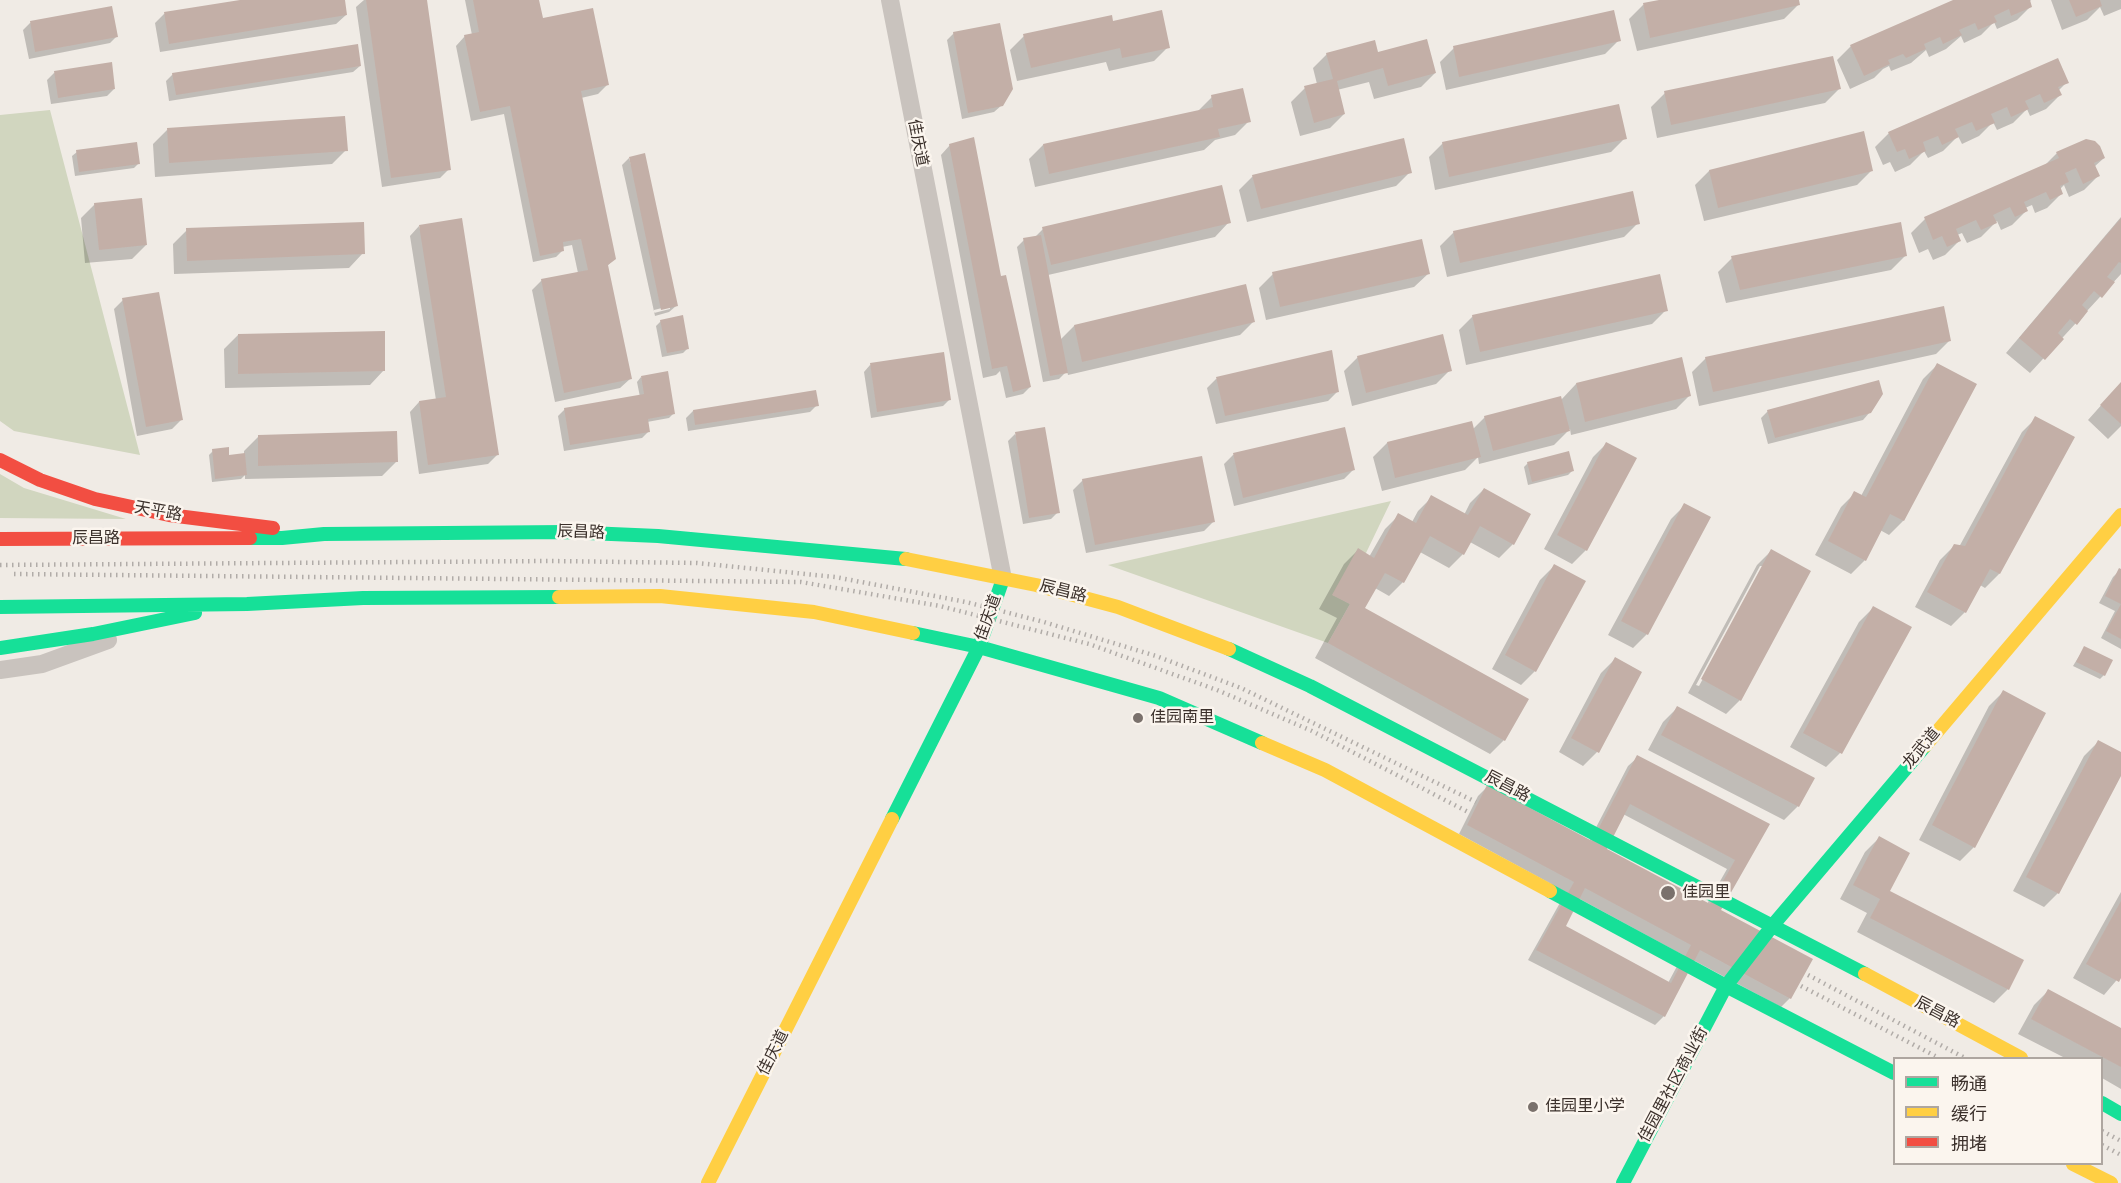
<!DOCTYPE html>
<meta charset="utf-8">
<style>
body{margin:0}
#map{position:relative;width:2121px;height:1183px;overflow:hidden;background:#f0ebe5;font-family:"Nunito Sans","Noto Sans SC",sans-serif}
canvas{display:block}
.legend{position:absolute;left:1893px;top:1057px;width:210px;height:108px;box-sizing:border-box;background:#fbf5ee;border:2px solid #aea6a0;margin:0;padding:8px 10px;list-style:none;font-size:18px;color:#3b302b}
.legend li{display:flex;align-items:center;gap:12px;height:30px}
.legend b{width:30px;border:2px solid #aea6a0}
</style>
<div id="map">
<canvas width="2121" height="1183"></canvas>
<ul class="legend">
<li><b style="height:8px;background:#16e098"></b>畅通</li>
<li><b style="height:8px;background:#ffcf43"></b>缓行</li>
<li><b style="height:8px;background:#f24e42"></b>拥堵</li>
</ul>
</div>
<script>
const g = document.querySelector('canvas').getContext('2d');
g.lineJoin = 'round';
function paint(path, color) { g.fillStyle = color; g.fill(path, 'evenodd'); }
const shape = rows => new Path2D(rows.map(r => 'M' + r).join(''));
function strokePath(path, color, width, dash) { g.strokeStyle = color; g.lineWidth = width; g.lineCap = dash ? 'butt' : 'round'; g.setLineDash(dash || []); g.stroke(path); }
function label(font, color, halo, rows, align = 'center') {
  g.font = font + ' "Nunito Sans","Noto Sans SC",sans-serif'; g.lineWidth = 5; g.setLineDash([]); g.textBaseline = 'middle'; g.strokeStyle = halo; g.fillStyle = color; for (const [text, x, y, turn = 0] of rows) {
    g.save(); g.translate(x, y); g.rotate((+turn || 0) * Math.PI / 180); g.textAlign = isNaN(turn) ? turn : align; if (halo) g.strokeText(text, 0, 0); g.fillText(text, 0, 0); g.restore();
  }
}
paint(shape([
 [50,110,140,455,14,431,0,421,0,115],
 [0,474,24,488,126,519,0,518],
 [1391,501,1366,553,1333,595,1350,604,1328,643,1108,565]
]), '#d1d6bf');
paint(shape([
 [249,0,344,0,346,15,336,24,160,52,155,23,164,14],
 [364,0,425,0,449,169,440,178,382,187,356,7],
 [465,0,538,0,541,18,607,85,598,94,581,98,614,259,607,266,630,379,620,388,555,402,532,290,542,280,578,273,572,245,562,247,563,250,556,257,533,262,504,114,471,121,456,46,465,36,472,35],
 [1666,0,1797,0,1798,5,1784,19,1637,51,1629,19,1643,5],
 [1956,0,2031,0,2029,2,2031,6,2017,20,1997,29,1994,22,1981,35,1964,43,1961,36,1946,49,1929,57,1926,50,1911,63,1891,71,1889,66,1883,69,1874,78,1850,89,1837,60,1851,46],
 [2051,0,2121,0,2121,9,2104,16,2100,7,2087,20,2062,30],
 [30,23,117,36,110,43,29,59,23,30],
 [1112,23,1168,47,1154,61,1109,71,1106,62,1017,81,1010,50,1024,36],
 [954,33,1002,105,994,112,962,119,947,40],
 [1619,40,1605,54,1446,90,1440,62,1454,48],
 [1327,54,1376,54,1435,73,1421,87,1374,99,1369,82,1337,90,1344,114,1330,128,1300,136,1291,102,1305,88,1317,84,1313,68],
 [360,66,353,72,169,101,166,81,173,74],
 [54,73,114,89,107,96,51,104,47,80],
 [2067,82,2058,91,2060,95,2046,109,2030,116,2027,109,2013,123,1997,130,1993,122,1979,136,1962,144,1958,136,1943,151,1928,158,1924,151,1910,165,1895,172,1890,162,1883,165,1875,147,1889,133],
 [1839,89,1825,103,1657,138,1651,107,1665,93],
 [1212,97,1249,121,1235,135,1215,140,1204,150,1035,187,1029,159,1043,145,1198,111],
 [167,130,346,150,332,164,155,177,153,144],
 [1625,138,1611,152,1435,190,1429,157,1443,143],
 [950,145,999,275,1030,387,1023,394,1006,398,1000,371,996,375,983,378,941,155],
 [77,152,138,164,134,168,75,176,72,156],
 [2057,153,2104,158,2094,167,2098,176,2084,190,2069,197,2064,185,2059,190,2061,194,2047,208,2035,213,2032,205,2025,208,2026,211,2012,225,2001,230,1997,221,1981,237,1967,243,1962,233,1957,235,1959,241,1945,255,1933,260,1928,249,1919,253,1911,233,1925,219,2043,167],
 [629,158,676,306,669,312,655,316,622,165],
 [670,306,670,309,654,313,654,310],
 [1709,171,1871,171,1857,185,1704,221,1695,185],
 [1410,172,1396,186,1247,222,1239,190,1253,176],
 [95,204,146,245,132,259,85,263,81,218],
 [2121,217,2121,274,2030,373,2006,353],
 [1229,222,1215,237,1048,275,1060,340,1074,326,1254,321,1240,335,1068,375,1067,371,1059,379,1043,382,1017,247,1024,240,1034,238,1043,229],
 [1638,223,1624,237,1447,277,1440,246,1454,232],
 [419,226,498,454,488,464,419,474,410,412,419,402,436,400,410,236],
 [187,230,363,253,349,268,174,274,173,244],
 [1905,256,1891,270,1726,303,1718,272,1732,258],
 [1429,273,1414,287,1266,320,1259,288,1273,274],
 [123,300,181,420,172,429,137,436,114,309],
 [1666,310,1652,324,1466,365,1459,330,1473,316],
 [661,321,688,348,683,353,662,357,656,326],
 [238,335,384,370,370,385,225,388,224,349],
 [1950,340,1936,354,1699,406,1692,372,1706,358],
 [1358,357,1450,370,1436,384,1352,406,1344,371],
 [870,365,950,399,943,406,871,418,864,372],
 [1937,365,1975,385,1903,521,1889,535,1880,530,1865,560,1851,574,1815,555,1841,507,1855,493,1861,496,1923,379],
 [641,377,673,414,669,418,647,422,649,431,642,438,564,451,558,416,565,409,640,397,637,382],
 [1216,379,1338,391,1328,401,1216,424,1207,388],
 [2121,383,2121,426,2108,439,2088,420],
 [1576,384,1690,395,1676,409,1571,435,1570,429,1554,445,1479,464,1478,457,1465,470,1382,491,1373,457,1387,443,1472,430,1485,417,1561,400],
 [817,405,810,412,688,431,686,418,693,411],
 [1768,411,1870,412,1863,420,1768,444,1761,418],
 [2036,418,2073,438,1999,574,1985,588,1980,585,1965,612,1951,626,1915,607,1940,560,1954,546,1959,547,2022,432],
 [1344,428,1353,470,1344,479,1234,506,1224,464,1233,455],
 [1015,434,1058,512,1051,519,1023,524,1008,441],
 [258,437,396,462,382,476,245,479,245,475,241,479,212,482,209,455,213,451,228,457,244,455,244,451],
 [1607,443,1586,550,1572,564,1544,549,1593,457],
 [1528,463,1573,470,1568,475,1528,485,1524,467],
 [1083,480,1213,522,1204,531,1086,553,1073,490],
 [1484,489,1513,544,1499,558,1470,542,1463,554,1449,568,1420,552,1403,582,1389,596,1375,588,1363,609,1504,740,1490,754,1315,658,1337,618,1319,609,1344,564,1358,550,1369,557,1385,529,1399,515,1412,522,1418,511,1432,497,1464,515,1470,503],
 [1685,505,1647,634,1633,648,1608,635,1671,519],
 [1771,551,1740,700,1726,714,1688,693,1757,565],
 [1760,566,1764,566,1699,686,1696,685],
 [1554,566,1535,671,1521,685,1492,669,1540,580],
 [2120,570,2121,571,2121,649,2101,638,2115,611,2099,603,2113,577],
 [1873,608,1840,753,1826,767,1790,747,1859,622],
 [2084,648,2104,675,2100,679,2073,666],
 [1615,659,1597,752,1583,766,1559,752,1601,673],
 [2003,692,1974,847,1960,861,1919,840,1989,706],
 [1677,708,1798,806,1784,820,1648,750,1663,722],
 [2098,742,2121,754,2121,773,2058,893,2044,907,2013,891,2084,756],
 [1638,757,1768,825,1719,911,1790,998,1781,1007,1693,960,1664,1016,1655,1025,1528,960,1566,892,1459,834,1478,796,1487,787,1589,841,1628,766],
 [1623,814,1727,869,1707,904,1605,850],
 [1578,898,1683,955,1668,983,1564,927],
 [1879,838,1888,892,2008,989,1994,1003,1857,932,1867,913,1840,899,1865,852],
 [2121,892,2121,975,2104,995,2073,978],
 [2048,991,2121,1030,2121,1089,2102,1078,2102,1058,2065,1058,2018,1034,2034,1005]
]), '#0003');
paint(shape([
 [240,0,345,0,347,15,169,44,164,12],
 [366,0,427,0,451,170,391,178],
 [473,0,539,0,543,18,593,8,609,85,581,91,616,259,608,265,632,379,564,393,541,279,588,270,581,239,563,242,564,251,540,256,510,106,480,112,464,35,479,32],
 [1659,0,1799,0,1800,5,1650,38,1643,3],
 [1953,0,2030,0,2032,7,2011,16,2009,9,1994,16,1997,22,1978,30,1975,23,1959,30,1962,35,1943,44,1940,37,1924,44,1926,49,1906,58,1903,54,1888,60,1890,64,1864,76,1850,45],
 [2069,0,2100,0,2102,6,2076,17],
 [112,6,118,37,35,52,30,21],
 [1162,10,1170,48,1122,58,1120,48,1031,68,1023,34,1112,15,1113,21],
 [1614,10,1621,41,1459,77,1453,46],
 [1000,23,1013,89,1003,106,968,113,953,32],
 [1427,39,1436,73,1388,86,1383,68,1337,81,1345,114,1314,123,1304,86,1333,79,1326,53,1375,40,1378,52],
 [358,44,361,66,176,95,172,73],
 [1833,56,1841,89,1671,125,1664,91],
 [2058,58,2069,83,2058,87,2062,95,2044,103,2040,94,2025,101,2029,109,2011,117,2007,107,1991,114,1995,123,1976,131,1972,122,1955,129,1959,137,1942,145,1938,136,1923,142,1926,151,1909,159,1905,149,1897,152,1888,132],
 [112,62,115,89,58,98,54,71],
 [1243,88,1251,122,1218,129,1220,137,1049,174,1043,144,1213,107,1211,95],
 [1619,104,1627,139,1449,177,1442,142],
 [345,116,348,151,169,163,167,128],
 [1864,131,1873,171,1718,208,1709,170],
 [974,137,1001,276,1006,275,1031,387,1013,392,1007,366,992,369,949,144],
 [1404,138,1412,173,1261,209,1252,175],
 [2086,139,2095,141,2100,146,2105,158,2094,163,2100,176,2083,184,2076,168,2065,173,2069,182,2060,186,2063,194,2050,200,2046,192,2024,202,2028,211,2015,217,2010,207,1993,215,1997,223,1981,230,1976,220,1956,229,1961,241,1947,247,1942,236,1933,240,1924,217,2059,158,2056,152],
 [137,142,140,164,79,172,76,150],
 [645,153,678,306,661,310,629,157],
 [1222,185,1231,223,1051,265,1042,227],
 [1633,191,1640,224,1460,263,1453,231],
 [142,198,147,245,99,250,94,203],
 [462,218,499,455,428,465,419,401,446,397,419,225],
 [2121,218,2121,263,2119,262,2107,277,2115,282,2102,298,2094,291,2082,305,2088,311,2077,325,2070,319,2058,333,2064,339,2045,360,2019,338],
 [364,222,365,254,187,261,186,228],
 [1901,222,1907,256,1740,290,1731,256],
 [1041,235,1068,373,1050,376,1023,238],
 [1422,239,1430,274,1280,307,1272,272],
 [1660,274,1668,311,1480,352,1472,315],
 [1246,284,1255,322,1082,362,1074,325],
 [159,292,183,420,146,427,122,298],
 [1944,306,1951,341,1713,392,1705,357],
 [683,315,689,349,667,353,660,320],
 [385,331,385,371,238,374,238,334],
 [1443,334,1452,371,1366,393,1357,356],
 [1332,350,1339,392,1225,416,1216,377],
 [944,352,951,400,877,412,870,363],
 [1682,357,1691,396,1585,422,1576,383],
 [1937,363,1977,384,1904,521,1890,514,1866,561,1828,541,1854,491,1866,497],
 [668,371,675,414,648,419,650,432,570,445,564,408,644,394,641,376],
 [1879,380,1883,394,1871,413,1775,438,1767,410],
 [2121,382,2121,424,2100,405],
 [816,390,819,406,695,425,693,410],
 [1561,396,1570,431,1493,451,1484,416],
 [2035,416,2075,437,2000,574,1990,569,1966,613,1927,592,1954,544,1965,546],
 [1472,421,1481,457,1395,478,1387,442],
 [1045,427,1060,513,1029,518,1015,432],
 [1345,427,1355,470,1243,498,1233,453],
 [397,431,398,462,258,466,258,435],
 [1606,442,1637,458,1587,551,1557,535],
 [229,447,229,455,245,453,247,475,215,479,212,449],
 [1569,451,1574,471,1532,482,1527,462],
 [1202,456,1215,522,1095,545,1082,479],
 [1484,488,1531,514,1514,545,1480,526,1464,555,1430,536,1404,583,1385,573,1365,608,1529,699,1505,741,1328,643,1350,604,1332,595,1358,548,1374,558,1398,513,1416,523,1431,495,1468,515],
 [1684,503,1711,517,1648,635,1621,621],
 [1771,549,1811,571,1741,701,1701,679],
 [1554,564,1586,581,1536,672,1505,655],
 [2119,568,2121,569,2121,639,2106,631,2121,604,2105,596],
 [1873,606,1912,627,1842,754,1803,733],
 [2084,646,2113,660,2105,676,2076,662],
 [1615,657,1642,672,1599,753,1571,738],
 [2003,690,2046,713,1975,848,1932,825],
 [1677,706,1815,778,1799,807,1661,735],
 [2098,740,2121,752,2121,776,2059,894,2026,877],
 [1637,755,1770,824,1721,910,1813,959,1791,999,1700,950,1665,1017,1536,950,1574,882,1467,825,1487,785,1592,841],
 [1630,804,1735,860,1710,904,1607,849],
 [1585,888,1691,945,1671,983,1566,926],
 [1879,836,1910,853,1890,891,2024,960,2009,990,1870,918,1880,899,1853,885],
 [2121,901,2121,978,2119,982,2086,964],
 [2048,989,2121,1028,2121,1067,2031,1019]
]), '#c3afa7');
strokePath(shape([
 [890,0,1003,579],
 [0,670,42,664,108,640]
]), '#c9c3be', 18);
strokePath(shape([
 [250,538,282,538,324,534,565,532,658,536,906,559],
 [0,607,247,604,363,598,559,597],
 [913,633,979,647,1159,698,1262,743],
 [0,648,93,634,195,613],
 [1229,649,1310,686,1865,974],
 [892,819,979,647,1003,579],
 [1550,891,1726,986,1894,1073],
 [2102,1103,2121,1114],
 [1623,1183,1726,986,1773,925,1925,746]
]), '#16e098', 14);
strokePath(shape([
 [906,559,1036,585,1118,607,1229,649],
 [559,597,660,596,814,612,913,633],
 [1262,743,1325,770,1550,891],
 [1925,746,2121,515],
 [1865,974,2021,1058],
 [2073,1164,2111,1183],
 [708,1183,892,819]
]), '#ffcf43', 14);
strokePath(shape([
 [0,460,40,480,95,499,169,515,273,528],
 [0,539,250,538]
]), '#f24e42', 14);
strokePath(shape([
 [0,565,550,561,697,563,835,577,966,602,1044,622,1156,656,1241,688,1476,802],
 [14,574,801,582,940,606,1089,644,1217,690,1312,731,1470,813],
 [1808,975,1965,1058],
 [1801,986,1939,1058],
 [2102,1131,2121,1141],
 [2102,1145,2121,1155]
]), '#b1aca8', 4.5, [1.5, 4.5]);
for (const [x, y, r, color] of [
 [1138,718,6,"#7a716c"],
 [1668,893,8,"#7a716c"],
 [1533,1107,6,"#7a716c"]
]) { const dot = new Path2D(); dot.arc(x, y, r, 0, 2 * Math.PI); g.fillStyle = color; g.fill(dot); strokePath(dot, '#fbf5ee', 2); }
label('16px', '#3b302b', '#fbf5ee', [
 ["佳庆道",917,143,79],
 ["天平路",158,512,10],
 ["辰昌路",581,533,2],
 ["辰昌路",96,539],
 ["辰昌路",1063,592,14],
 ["佳庆道",989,618,-70],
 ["龙武道",1922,749,-50],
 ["辰昌路",1507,787,28],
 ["辰昌路",1937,1013,28],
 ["佳庆道",774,1053,-63],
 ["佳园里社区商业街",1674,1085,-62]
]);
label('16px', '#3b302b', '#fbf5ee', [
 ["佳园南里",1150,718],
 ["佳园里",1682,893],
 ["佳园里小学",1545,1107]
], 'left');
</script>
